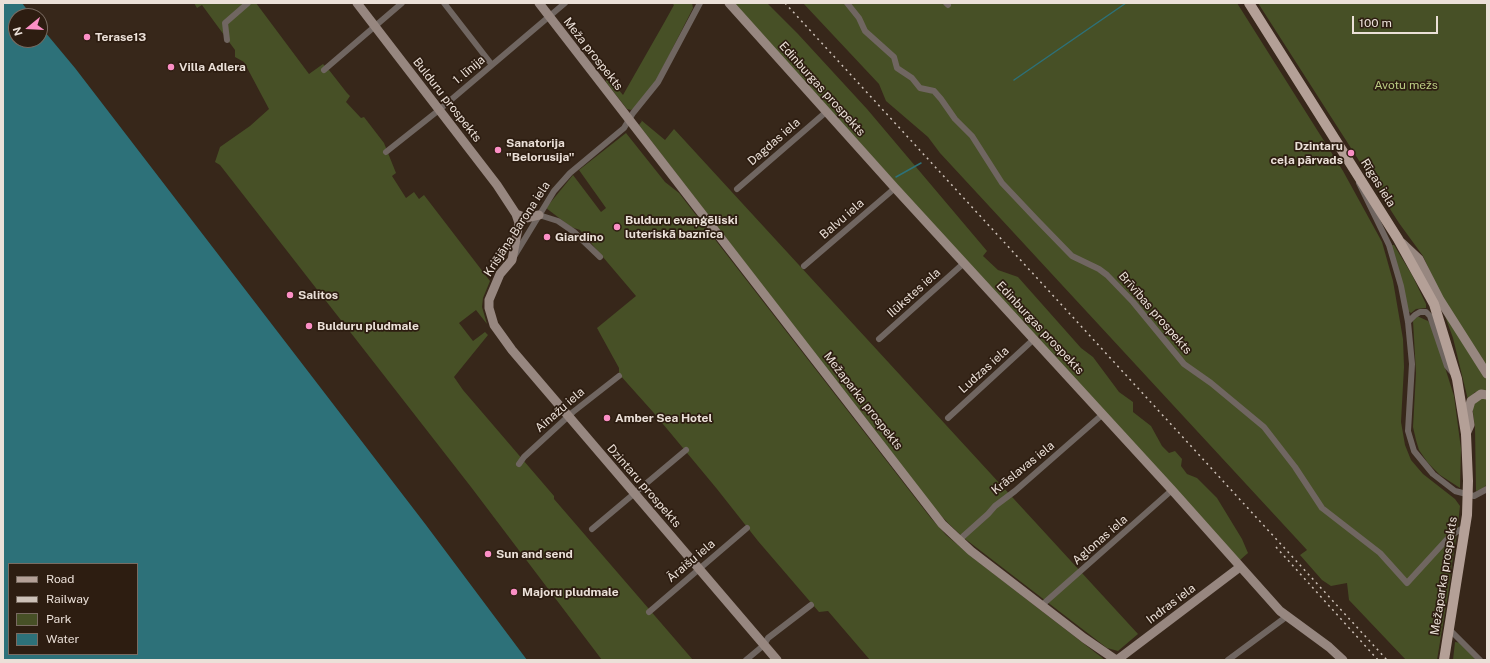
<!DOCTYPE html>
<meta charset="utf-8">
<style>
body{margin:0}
#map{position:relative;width:1490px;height:663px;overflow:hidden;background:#37271a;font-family:"Public Sans",sans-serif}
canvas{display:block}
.frame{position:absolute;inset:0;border:4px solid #ebe0d8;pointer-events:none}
.legend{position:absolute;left:8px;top:563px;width:130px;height:92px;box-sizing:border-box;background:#2d1d11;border:1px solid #796b61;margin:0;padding:5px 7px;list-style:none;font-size:12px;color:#ebe0d8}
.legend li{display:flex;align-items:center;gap:8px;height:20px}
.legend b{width:20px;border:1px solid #796b61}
.north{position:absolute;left:8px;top:8px;width:40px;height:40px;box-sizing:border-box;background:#2d1d11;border:1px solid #796b61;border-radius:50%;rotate:252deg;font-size:11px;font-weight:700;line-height:16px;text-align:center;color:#ebe0d8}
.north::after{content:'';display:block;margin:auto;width:14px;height:18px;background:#fb8fc5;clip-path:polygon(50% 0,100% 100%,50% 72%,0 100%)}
.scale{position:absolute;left:1352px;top:16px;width:86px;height:18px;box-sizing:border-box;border:2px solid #ebe0d8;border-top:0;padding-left:5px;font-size:12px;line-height:14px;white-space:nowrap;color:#ebe0d8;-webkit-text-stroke:3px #2d1d11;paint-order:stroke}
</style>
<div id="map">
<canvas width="1490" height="663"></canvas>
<div class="frame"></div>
<ul class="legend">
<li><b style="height:5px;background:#b4a097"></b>Road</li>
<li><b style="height:5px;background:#cdc1b8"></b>Railway</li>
<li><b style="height:11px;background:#475026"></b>Park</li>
<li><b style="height:11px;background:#2d7179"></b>Water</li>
</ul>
<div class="north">N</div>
<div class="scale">100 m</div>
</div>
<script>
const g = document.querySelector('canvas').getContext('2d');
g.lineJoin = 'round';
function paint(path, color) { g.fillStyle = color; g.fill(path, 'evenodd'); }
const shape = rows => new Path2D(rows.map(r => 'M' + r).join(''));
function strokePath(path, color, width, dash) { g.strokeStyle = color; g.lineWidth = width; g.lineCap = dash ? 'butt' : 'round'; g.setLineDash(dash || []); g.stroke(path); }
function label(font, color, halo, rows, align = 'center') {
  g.font = font + ' "Public Sans",sans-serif'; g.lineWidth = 3.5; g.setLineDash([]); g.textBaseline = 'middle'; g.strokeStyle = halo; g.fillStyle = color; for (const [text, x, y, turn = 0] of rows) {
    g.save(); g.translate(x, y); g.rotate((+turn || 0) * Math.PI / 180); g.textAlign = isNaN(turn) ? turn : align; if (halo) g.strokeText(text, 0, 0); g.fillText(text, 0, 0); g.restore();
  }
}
paint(shape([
 [194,3,256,3,309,74,323,64,329,70,347,93,350,96,346,102,361,118,364,117,384,143,396,173,392,176,406,198,414,192,419,199,424,195,490,281,483,298,482,307,487,324,476,310,459,323,473,341,485,332,488,335,454,377,463,390,554,496,554,499,693,660,602,660,471,487,220,165,215,162,220,147,250,126,269,109,244,62,235,57,235,50,202,5,197,8],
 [672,3,692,3,693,8,657,79,637,106,631,110,627,109,606,82,606,79,607,76,623,95,664,23,674,5],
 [734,3,767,3,798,34,867,109,987,251,983,256,998,270,1018,277,1081,348,1093,357,1119,392,1133,402,1133,412,1151,426,1162,446,1169,453,1175,451,1182,459,1181,466,1187,474,1197,478,1217,498,1242,539,1248,553,1240,560,975,271],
 [803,3,1237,3,1343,171,1382,242,1393,281,1403,339,1404,367,1401,422,1405,445,1411,460,1423,474,1455,499,1460,506,1457,533,1448,589,1453,564,1437,660,1406,660,1349,600,1347,583,1331,586,1322,580,1300,555,1307,550,940,153,928,137,886,101,879,84],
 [1258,3,1487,3,1487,369,1441,295,1423,256,1399,223],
 [635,115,665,140,674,129,1138,634,1118,651,1107,648,964,538,949,524,931,505,639,125,642,121],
 [626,133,665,182,679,193,930,517,946,535,977,561,1105,660,870,660,828,611,819,612,758,541,717,489,653,412,619,374,619,368,597,328,636,296,580,230,571,227,546,208,573,175,601,212,606,208,579,170],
 [1391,245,1394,245,1412,275,1426,304,1426,308,1416,309,1411,313,1408,311],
 [1444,313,1487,380,1487,391,1475,392,1468,400,1453,338],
 [1417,316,1428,321,1432,326,1454,396,1461,449,1460,488,1440,475,1428,463,1419,450,1416,440,1413,427,1416,373,1413,321],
 [1477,398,1487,398,1487,484,1482,490,1476,491,1475,428,1472,405],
 [1455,642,1462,643,1476,660,1453,660]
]), '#475026');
paint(shape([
 [3,3,22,3,32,16,16,16,16,40,40,40,40,26,75,68,426,525,527,660,3,660],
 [9,564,137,564,137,654,9,654]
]), '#2d7179');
strokePath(shape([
 [1014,80,1126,3],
 [896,177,921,163]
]), '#2d7179', 1.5);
strokePath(shape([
 [444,3,492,65],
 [847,3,859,18,865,31,894,57,897,68,912,78,920,88,934,91,941,99,955,119,972,136,1002,183,1037,220,1072,256,1099,269,1107,275,1133,302,1184,364,1211,383,1264,427,1295,467,1322,508,1380,553,1407,583,1450,536,1466,526],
 [946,3,948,5],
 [227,40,225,23,248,3],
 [324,70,402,3],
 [386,152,439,110,565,3],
 [1359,183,1389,245,1401,286,1408,322,1412,364,1408,431,1414,451,1433,474,1455,491,1474,496,1487,489],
 [737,189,826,112],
 [539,215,558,221,574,232,600,257],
 [515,255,554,191,570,173,624,128,633,113,658,82,700,3],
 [804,266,895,188],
 [1408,322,1415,315,1420,312,1426,312,1430,316,1447,366,1452,372],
 [879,339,964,263],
 [948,418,1034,339],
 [519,464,524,457,573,412,619,376],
 [592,529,686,450],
 [959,540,988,514,995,506,1015,491,1103,414],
 [1042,605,1172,490],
 [649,612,747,528],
 [1452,632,1480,660],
 [746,660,764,645,768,638,811,605],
 [1228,660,1286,617]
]), '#706661', 6);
strokePath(shape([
 [357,3,497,185,516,214,519,223,512,260,500,274,489,300,489,308,494,325,512,350,777,660],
 [539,3,942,524,971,551,1084,638,1116,660],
 [729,3,895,188,1172,490,1280,611,1329,647,1343,660],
 [516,214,526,218,539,215],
 [1402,243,1419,259,1440,300,1487,374],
 [1466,434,1470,425,1468,411,1471,401,1481,394,1487,395],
 [1117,660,1240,567]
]), '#978780', 9);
strokePath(shape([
 [1249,3,1398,239,1434,304,1457,379,1466,434]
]), '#b4a097', 10);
strokePath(shape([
 [785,3,1387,660],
 [1276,547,1378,660]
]), '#cdc1b8', 1.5, [2, 4]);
strokePath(shape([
 [1444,660,1467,515,1468,481,1466,434]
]), '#b4a097', 10);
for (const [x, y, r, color] of [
 [87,37,4,"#fb8fc5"],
 [171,67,4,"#fb8fc5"],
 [498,150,4,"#fb8fc5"],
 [1351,153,4,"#fb8fc5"],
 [617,227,4,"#fb8fc5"],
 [547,237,4,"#fb8fc5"],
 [290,295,4,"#fb8fc5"],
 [309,326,4,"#fb8fc5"],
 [607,418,4,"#fb8fc5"],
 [488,554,4,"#fb8fc5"],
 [514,592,4,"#fb8fc5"]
]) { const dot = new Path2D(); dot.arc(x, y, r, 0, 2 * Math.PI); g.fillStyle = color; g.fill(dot); strokePath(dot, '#2d1d11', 1.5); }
label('bold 12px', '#ebe0d8', '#2d1d11', [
 ["Terase13",95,37],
 ["Villa Adlera",179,67],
 ["Sanatorija",506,143],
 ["\"Belorusija\"",506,157],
 ["Dzintaru",1343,146,"right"],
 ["ceļa pārvads",1343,160,"right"],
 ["Bulduru evaņģēliski",625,220],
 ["luteriskā baznīca",625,234],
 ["Giardino",555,237],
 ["Salitos",298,295],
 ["Bulduru pludmale",317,326],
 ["Amber Sea Hotel",615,418],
 ["Sun and send",496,554],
 ["Majoru pludmale",522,592]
], 'left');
label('12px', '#ebe0d8', '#2d1d11', [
 ["Meža prospekts",593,54,52],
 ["1. līnija",469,70,-40],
 ["Edinburgas prospekts",822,89,48],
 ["Bulduru prospekts",447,100,52],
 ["Dagdas iela",774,142,-41],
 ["Rīgas iela",1378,183,58],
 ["Balvu iela",842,219,-41],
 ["Krišjāņa Barona iela",517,229,-57],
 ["Ilūkstes iela",914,293,-42],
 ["Brīvības prospekts",1155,313,49],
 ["Edinburgas prospekts",1040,328,47],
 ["Ludzas iela",984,370,-42],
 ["Mežaparka prospekts",863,401,52],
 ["Ainažu iela",560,410,-41],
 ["Krāslavas iela",1023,468,-39],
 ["Dzintaru prospekts",644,486,49],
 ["Aglonas iela",1100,540,-41],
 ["Āraišu iela",691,561,-40],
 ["Mežaparka prospekts",1444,576,-81],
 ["Indras iela",1171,604,-37]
]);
label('12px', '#bbcd83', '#2d1d11', [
 ["Avotu mežs",1406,85]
]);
</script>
